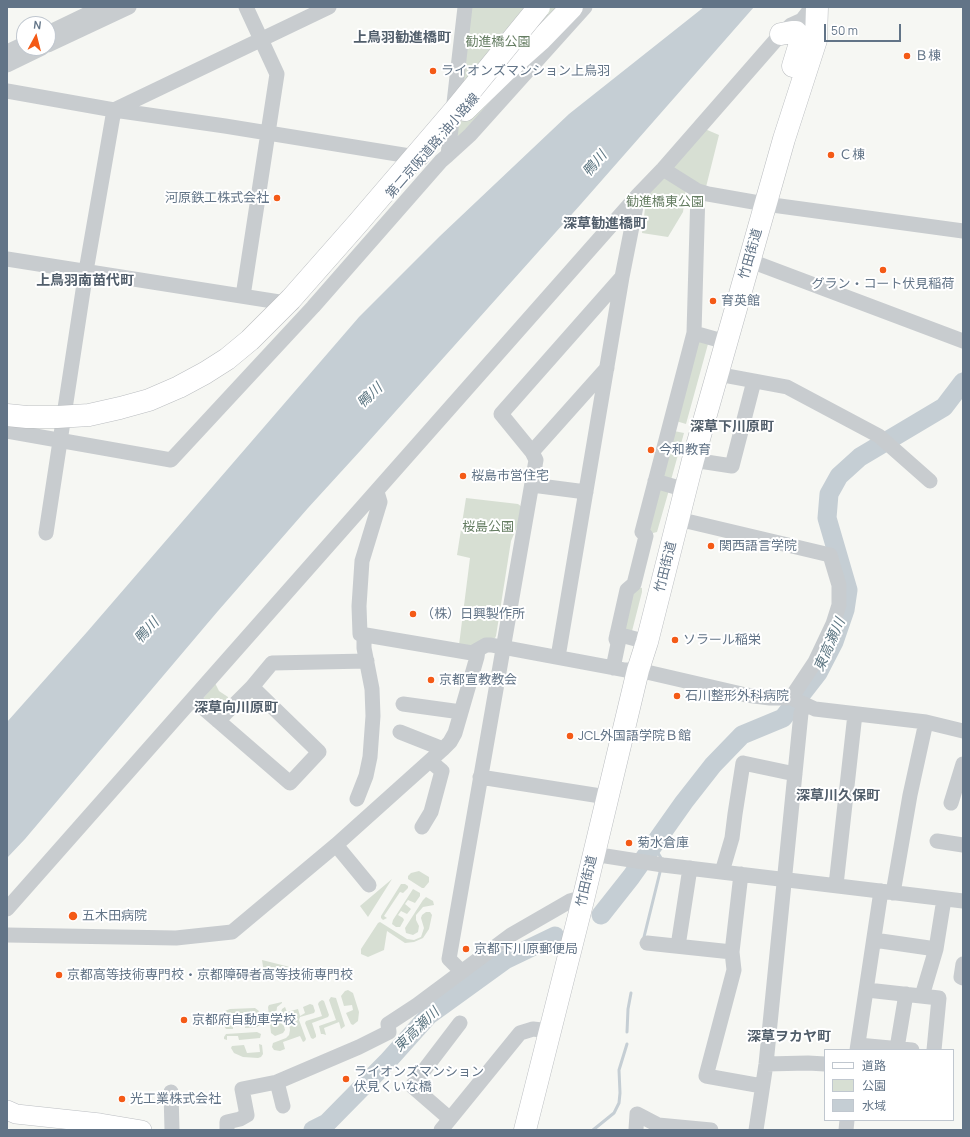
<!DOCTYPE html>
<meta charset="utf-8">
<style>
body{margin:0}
#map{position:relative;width:970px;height:1137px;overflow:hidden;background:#f6f7f3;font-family:Manrope,"Noto Sans JP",sans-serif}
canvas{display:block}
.frame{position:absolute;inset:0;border:8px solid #627487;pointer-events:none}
.legend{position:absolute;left:824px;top:1049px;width:130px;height:72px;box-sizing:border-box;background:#fff;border:1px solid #c0c7cf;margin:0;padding:5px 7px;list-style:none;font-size:12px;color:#627487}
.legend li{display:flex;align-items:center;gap:8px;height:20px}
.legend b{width:20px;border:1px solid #c0c7cf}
.north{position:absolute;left:16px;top:16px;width:40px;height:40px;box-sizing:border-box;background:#fff;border:1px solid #c0c7cf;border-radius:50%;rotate:7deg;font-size:11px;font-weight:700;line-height:16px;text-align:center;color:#627487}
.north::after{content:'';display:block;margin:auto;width:14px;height:18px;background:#f45a16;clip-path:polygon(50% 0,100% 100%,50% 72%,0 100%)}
.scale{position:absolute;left:824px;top:24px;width:77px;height:18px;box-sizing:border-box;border:2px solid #627487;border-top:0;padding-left:5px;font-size:12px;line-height:14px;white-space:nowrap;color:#627487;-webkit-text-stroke:3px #fff;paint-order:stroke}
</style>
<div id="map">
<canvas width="970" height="1137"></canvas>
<div class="frame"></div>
<ul class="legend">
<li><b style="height:5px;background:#fff"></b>道路</li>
<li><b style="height:11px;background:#d7dfd3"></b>公園</li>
<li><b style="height:11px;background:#c5ced4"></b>水域</li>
</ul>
<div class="north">N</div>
<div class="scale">50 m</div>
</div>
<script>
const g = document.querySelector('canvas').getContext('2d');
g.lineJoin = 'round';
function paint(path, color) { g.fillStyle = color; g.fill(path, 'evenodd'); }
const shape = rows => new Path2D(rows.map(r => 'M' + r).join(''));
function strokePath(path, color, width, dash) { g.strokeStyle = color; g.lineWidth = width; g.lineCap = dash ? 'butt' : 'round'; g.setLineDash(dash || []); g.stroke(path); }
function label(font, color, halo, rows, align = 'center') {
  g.font = font + ' Manrope,"Noto Sans JP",sans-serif'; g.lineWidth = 4; g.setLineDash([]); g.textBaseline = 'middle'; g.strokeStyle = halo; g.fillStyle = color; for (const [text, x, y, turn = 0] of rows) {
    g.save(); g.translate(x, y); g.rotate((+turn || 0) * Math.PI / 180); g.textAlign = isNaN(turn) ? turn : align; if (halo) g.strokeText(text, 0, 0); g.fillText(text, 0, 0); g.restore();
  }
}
paint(shape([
 [467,7,576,7,457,139],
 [705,129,719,135,706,187,674,172,673,165],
 [660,178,668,178,686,188,683,212,668,237,642,233,647,192],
 [697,340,708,344,686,424,676,421],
 [674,431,684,433,671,480,662,478],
 [658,486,669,490,657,532,653,533,647,531],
 [466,498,518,504,522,507,520,520,511,541,496,636,495,638,482,645,471,647,459,645,470,558,457,555],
 [637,587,642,588,642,592,631,635,624,627,631,592],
 [215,683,219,691,228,697,228,699,226,706,221,711,213,712,203,699],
 [419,871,429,877,429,882,424,888,422,888,408,879,408,876,411,873],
 [392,879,368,917,360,906],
 [401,884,405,884,408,886,408,888,403,893,400,892,384,916,387,918,383,920,381,918,381,916],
 [413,889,420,893,420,896,415,903,408,900,405,904,411,909,407,914,401,911,398,915,403,918,404,920,400,927,396,927,392,924,393,920],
 [426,897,433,901,434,905,423,907,416,915,416,920,419,926,418,932,413,935,406,933,405,928,423,900],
 [426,912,430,912,432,915,429,929,423,938,414,942,405,943,387,931,384,950,368,957,361,954,361,949,378,923,380,922,407,939,414,940,421,937,424,928,421,918,422,915],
 [262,960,294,968,264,973],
 [348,990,353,993,359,1012,358,1021,353,1025,351,1024,346,1013,353,1010,352,1005,344,1006,341,996,345,991],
 [331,997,336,998,345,1026,341,1029,339,1022,324,1028,326,1035,323,1034,321,1034,319,1026,336,1020,329,1000],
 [322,1000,324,1001,329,1015,328,1017,312,1023,316,1035,316,1037,313,1039,311,1038,305,1023,306,1021,322,1016,318,1004,319,1002],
 [282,1002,282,1003,277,1007,276,1016,277,1019,284,1026,285,1030,283,1033,275,1036,271,1033,268,1007,269,1005],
 [310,1004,313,1005,315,1011,314,1013,300,1017,299,1020,306,1039,305,1041,303,1042,300,1036,283,1042,285,1049,280,1051,274,1050,272,1047,273,1043,286,1038,289,1035,290,1030,289,1023,280,1015,282,1009,285,1007,287,1012,298,1009,300,1016,305,1013,303,1007],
 [255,1008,259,1011,257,1015,244,1016,244,1013,232,1013,232,1017,225,1016,225,1011,230,1009],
 [255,1020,259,1022,260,1025,257,1027,245,1028,245,1024,233,1025,233,1029,226,1029,224,1026,224,1024,227,1023],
 [257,1032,261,1034,260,1038,239,1040,238,1036,227,1036,227,1040,224,1039,224,1037,226,1034],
 [259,1044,262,1045,263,1054,261,1057,258,1058,243,1057,234,1053,231,1048,232,1046,244,1045,247,1053,260,1052]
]), '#d7dfd3');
paint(shape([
 [704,7,754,7,581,204,361,450,308,508,218,611,25,839,7,858,7,722,87,632,359,317,440,236,569,114]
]), '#c5ced4');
strokePath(shape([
 [651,849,658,853,661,858],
 [644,937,661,868],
 [627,1032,628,1009,631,993],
 [593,1130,614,1113,619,1103,620,1093,619,1070,627,1044]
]), '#c5ced4', 3);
strokePath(shape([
 [601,915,631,877,684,802,713,765,742,735,783,718,818,673,834,642,845,610,848,590,827,518,829,494,839,476,860,457,944,407,963,382],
 [313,1130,327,1123,387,1062,429,1015,505,960,555,936]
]), '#c5ced4', 19);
const major = shape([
 [7,1110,16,1114,100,1123,142,1130]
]);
const highway = shape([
 [781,34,792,32,796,32,800,36,800,43,793,66],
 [465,110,504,72,540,40,572,7],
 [525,1130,583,900,638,670,647,642,693,460,784,139,816,40,817,7]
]);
strokePath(major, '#bbbec2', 20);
strokePath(highway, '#babdc0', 23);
strokePath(shape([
 [48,33,102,7],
 [48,45,129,7],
 [7,52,24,44],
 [7,65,42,48],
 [7,91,114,110,225,126,422,158],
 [114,110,329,7],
 [448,155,470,135,585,7],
 [663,169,698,191,708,194,765,204,963,231],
 [7,259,292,304],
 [748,260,963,341],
 [243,296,277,74,246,7],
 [694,333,726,342],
 [717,374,787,387,879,436,930,481],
 [7,431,171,460,313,307,441,161,448,155,465,7],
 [532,452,607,368],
 [693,460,732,466,754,381],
 [655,481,686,490],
 [532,485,586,492],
 [377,492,380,502,362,561,359,606,360,634,472,653,486,645,491,645,625,670,638,670,746,695,770,698,791,698,815,709,926,722,963,731],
 [678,519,830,555,839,585,839,605,833,624,815,662,791,698],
 [46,533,86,271,114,110],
 [617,634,647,642],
 [558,657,622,277,638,196],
 [613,668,618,644,616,639,627,590,634,584,646,536,642,532,694,333,698,191],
 [193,699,290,783,319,752,252,687],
 [403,704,461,712],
 [218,721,252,687,272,663,367,661],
 [400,732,443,749],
 [480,777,607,797],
 [357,799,366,776,370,757,373,716,372,689,364,648,364,634],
 [951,803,963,764],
 [422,827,431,812,442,771,430,761],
 [937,841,963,845],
 [336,845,369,885],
 [593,854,663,865,963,901],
 [722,872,732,838,735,814,743,763,795,774],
 [741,874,732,952,734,970,706,1076,762,1086],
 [836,885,855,714],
 [893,893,910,795,926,722],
 [7,909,638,195,663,169,781,34,791,25,802,20,812,7],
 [7,935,176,938,232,932,336,845,443,749,450,742,455,733,477,657,478,650],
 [874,940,936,949],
 [647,943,732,952],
 [678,946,690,868],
 [963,964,961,977,963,978],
 [461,971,449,959,536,460,532,452,501,414,622,277],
 [867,990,939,998,934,1050],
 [922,996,936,949,944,899],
 [858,1045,912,1050],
 [897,1048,906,994],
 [857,1050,881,891],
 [766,1064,808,1063,825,1064],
 [277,1082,359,1047,389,1032,388,1024,417,1005,511,935,570,901,577,899,583,900],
 [171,1092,172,1130],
 [450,1119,412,1086,460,1023],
 [636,1129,637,1114,658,1125,711,1130],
 [227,1130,227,1122,240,1119,247,1115,242,1089,277,1082,283,1106],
 [441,1130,520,1033,533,1029,550,1031],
 [756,1130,766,1064,801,713,805,705],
 [846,1130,847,1120]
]), '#c8cccf', 15);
strokePath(major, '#fff', 19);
strokePath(highway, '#fff', 22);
const highwayBridge = shape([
 [7,415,27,417,57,417,89,415,120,408,149,400,179,387,205,373,227,359,250,340,291,299,358,223,454,111,539,7]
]);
strokePath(highwayBridge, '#babdc0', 23, []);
strokePath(highwayBridge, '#fff', 22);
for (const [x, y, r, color] of [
 [907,56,4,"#f45a16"],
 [433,71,4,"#f45a16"],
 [831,155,4,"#f45a16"],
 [277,198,4,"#f45a16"],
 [883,270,4,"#f45a16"],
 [713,301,4,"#f45a16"],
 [651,450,4,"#f45a16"],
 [463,476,4,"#f45a16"],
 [711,546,4,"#f45a16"],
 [413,614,4,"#f45a16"],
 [675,640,4,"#f45a16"],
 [431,680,4,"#f45a16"],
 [677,696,4,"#f45a16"],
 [570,736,4,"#f45a16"],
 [629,843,4,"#f45a16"],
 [73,916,5,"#f45a16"],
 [466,949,4,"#f45a16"],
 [59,975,4,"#f45a16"],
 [184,1020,4,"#f45a16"],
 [346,1079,4,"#f45a16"],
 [122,1099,4,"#f45a16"]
]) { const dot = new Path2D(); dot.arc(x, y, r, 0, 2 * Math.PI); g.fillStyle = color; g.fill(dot); strokePath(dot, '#fff', 1.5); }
label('13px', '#657d62', '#fff', [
 ["勧進橋公園",498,42],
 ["勧進橋東公園",665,202],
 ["桜島公園",488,527]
]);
label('13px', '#627487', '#fff', [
 ["Ｂ棟",915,56],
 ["ライオンズマンション上鳥羽",441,71],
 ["Ｃ棟",839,155],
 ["河原鉄工株式会社",269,198,"right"],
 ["グラン・コート伏見稲荷",883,284,"center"],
 ["育英館",721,301],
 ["今和教育",659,450],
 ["桜島市営住宅",471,476],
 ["関西語言学院",719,546],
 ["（株）日興製作所",421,614],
 ["ソラール稲栄",683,640],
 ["京都宣教教会",439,680],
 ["石川整形外科病院",685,696],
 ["JCL外国語学院Ｂ館",578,736],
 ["菊水倉庫",637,843],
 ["五木田病院",82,916],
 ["京都下川原郵便局",474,949],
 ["京都高等技術専門校・京都障碍者高等技術専門校",67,975],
 ["京都府自動車学校",192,1020],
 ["ライオンズマンション",354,1072],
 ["伏見くいな橋",354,1087],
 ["光工業株式会社",130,1099]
], 'left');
label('13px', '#627487', '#fff', [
 ["第二京阪道路;油小路線",433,146,-49],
 ["竹田街道",751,254,-74],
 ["竹田街道",666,567,-76],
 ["竹田街道",587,881,-77]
]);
label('bold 14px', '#515e6b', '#fff', [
 ["上鳥羽勧進橋町",402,38],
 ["深草勧進橋町",605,224],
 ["上鳥羽南苗代町",85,281],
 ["深草下川原町",732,427],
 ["深草向川原町",236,708],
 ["深草川久保町",838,796],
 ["深草ヲカヤ町",789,1037]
]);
label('italic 14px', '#5e7783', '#fff', [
 ["鴨川",595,164,-49],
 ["鴨川",370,396,-43],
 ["鴨川",147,631,-48],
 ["東高瀬川",830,645,-66],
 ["東高瀬川",417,1030,-44]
]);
</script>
